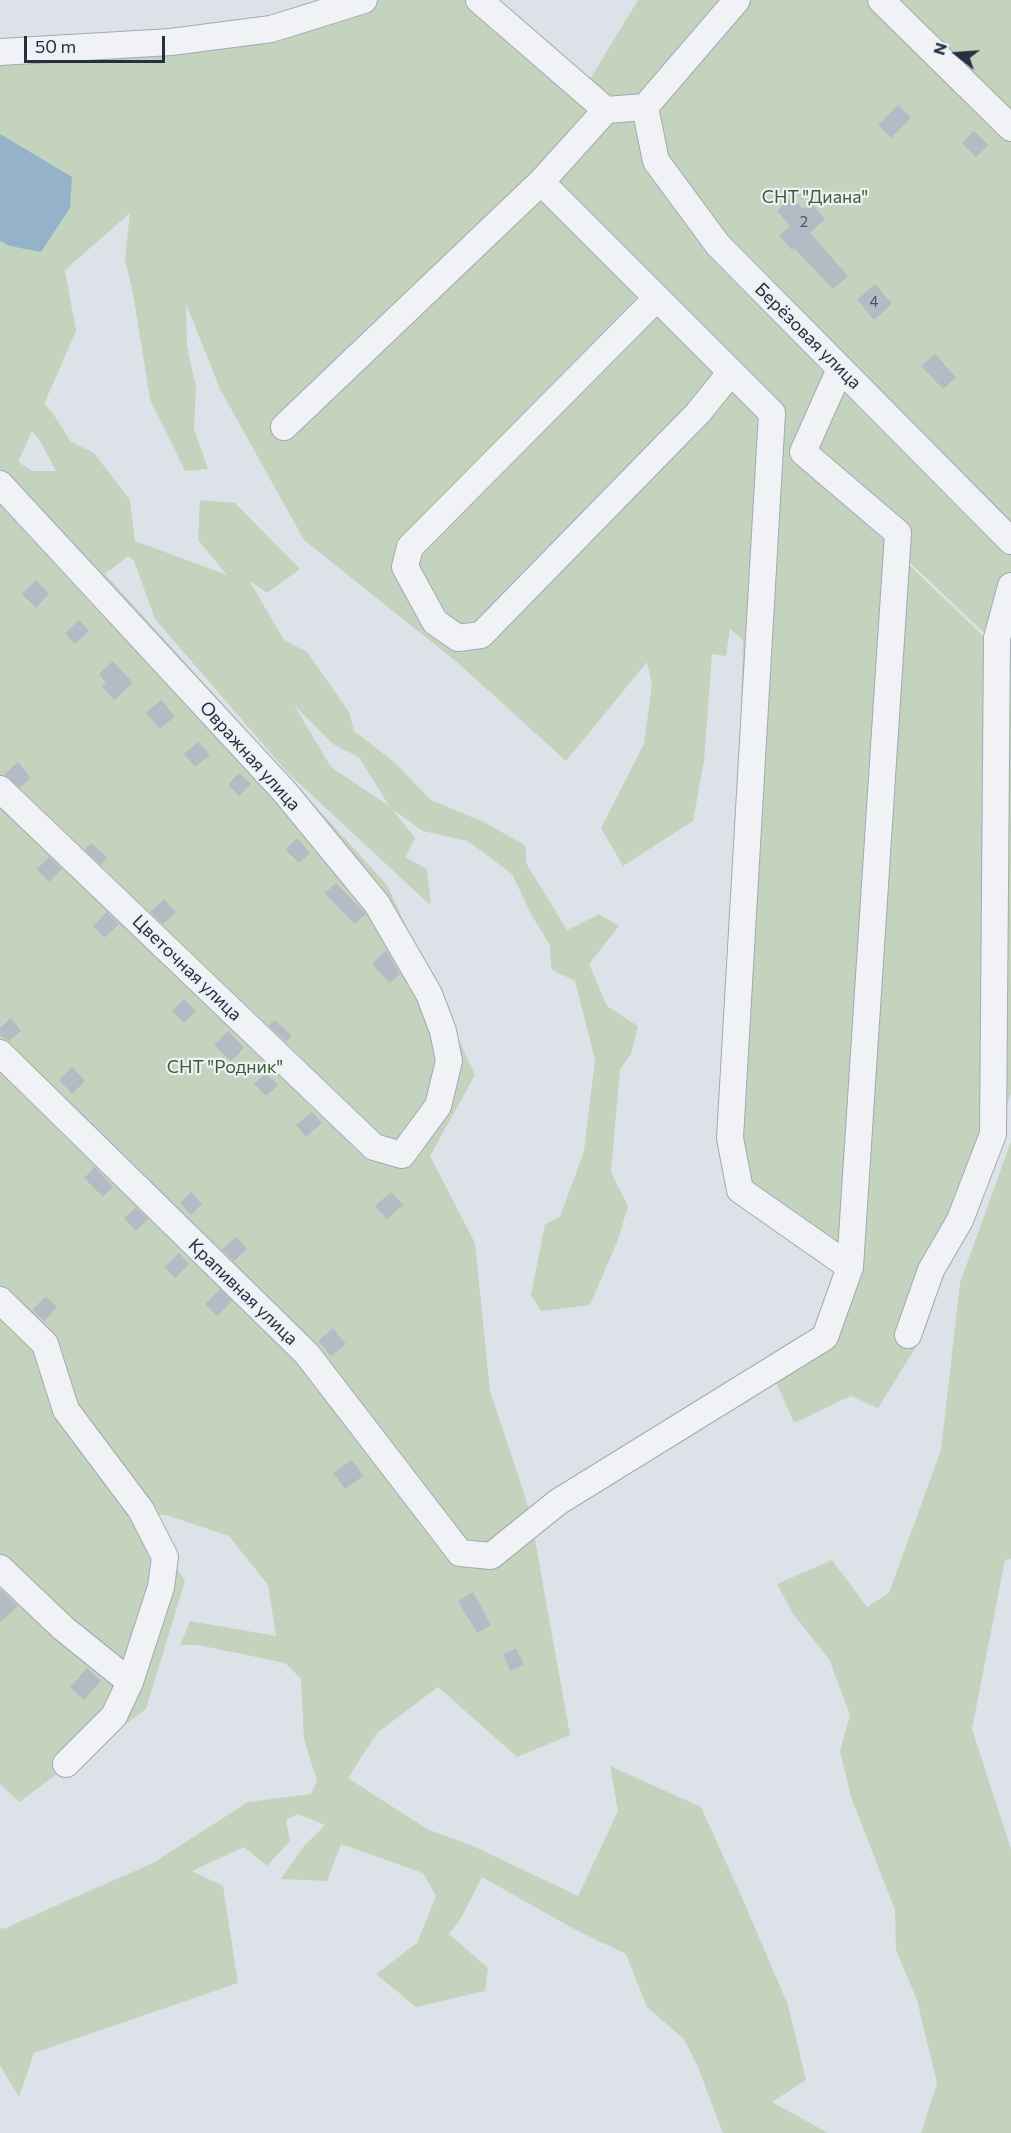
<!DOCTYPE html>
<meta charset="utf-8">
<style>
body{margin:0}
#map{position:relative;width:1011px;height:2133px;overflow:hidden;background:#dde2e8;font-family:Commissioner,sans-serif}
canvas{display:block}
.north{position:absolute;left:927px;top:24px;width:60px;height:60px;-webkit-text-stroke:4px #ecf1f6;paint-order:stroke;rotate:287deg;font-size:16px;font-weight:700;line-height:24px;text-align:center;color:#253140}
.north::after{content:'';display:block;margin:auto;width:21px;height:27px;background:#253140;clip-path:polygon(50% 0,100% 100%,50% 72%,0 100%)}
.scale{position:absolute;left:24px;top:36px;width:141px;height:27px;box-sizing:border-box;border:3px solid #253140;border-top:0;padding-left:8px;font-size:18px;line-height:21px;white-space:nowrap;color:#253140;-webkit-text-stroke:4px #ecf1f6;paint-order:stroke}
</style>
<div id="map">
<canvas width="1011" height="2133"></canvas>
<div class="north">N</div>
<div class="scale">50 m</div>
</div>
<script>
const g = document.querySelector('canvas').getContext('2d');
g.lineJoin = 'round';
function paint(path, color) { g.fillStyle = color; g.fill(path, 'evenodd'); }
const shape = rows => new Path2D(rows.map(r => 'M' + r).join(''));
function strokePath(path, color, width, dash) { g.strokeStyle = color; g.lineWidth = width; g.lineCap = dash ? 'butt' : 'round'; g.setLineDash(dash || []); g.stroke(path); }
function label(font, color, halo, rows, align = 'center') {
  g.font = font + ' Commissioner,sans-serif'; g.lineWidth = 4.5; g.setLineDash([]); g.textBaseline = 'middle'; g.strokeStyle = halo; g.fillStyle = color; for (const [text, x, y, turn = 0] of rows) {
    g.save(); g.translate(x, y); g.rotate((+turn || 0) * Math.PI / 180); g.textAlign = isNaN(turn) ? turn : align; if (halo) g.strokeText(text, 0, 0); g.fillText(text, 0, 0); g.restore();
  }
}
paint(shape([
 [326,0,498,0,587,84,638,0,1011,0,1011,658,785,445,1011,663,1011,1093,987,1161,924,1289,919,1342,878,1408,851,1396,794,1423,768,1363,823,1322,836,1269,727,1189,743,640,730,629,726,656,712,654,704,761,693,821,623,866,601,828,644,744,652,685,647,662,566,761,458,663,304,540,220,389,186,304,187,347,196,387,194,429,208,469,185,471,150,399,133,293,125,259,130,213,65,270,76,331,44,404,52,412,71,442,94,453,130,500,135,541,227,575,198,540,200,500,235,503,300,569,267,593,249,580,284,640,307,652,349,712,354,731,393,761,431,800,486,823,526,846,526,863,567,930,599,914,619,926,589,964,607,1006,638,1026,631,1054,620,1069,611,1172,628,1206,618,1240,590,1305,541,1311,531,1295,545,1224,560,1217,584,1151,595,1060,575,981,551,969,550,945,532,916,512,874,468,841,423,831,392,809,415,838,405,857,427,869,431,906,287,772,155,619,134,561,128,556,105,574,387,885,475,1075,430,1156,475,1243,490,1391,530,1512,570,1735,517,1757,438,1687,377,1733,348,1778,427,1829,475,1847,578,1896,618,1811,610,1766,701,1807,744,1902,788,2005,806,2080,772,2102,828,2133,724,2133,722,2131,698,2067,684,2039,647,2007,626,1954,574,1929,482,1877,461,1918,449,1934,488,1968,485,1991,416,2007,376,1974,417,1943,436,1896,423,1873,341,1844,327,1881,281,1879,303,1847,325,1825,298,1814,286,1820,290,1841,267,1866,244,1847,192,1871,223,1886,238,1983,34,2053,19,2097,0,2065,0,1928,3,1929,153,1863,248,1802,311,1794,317,1781,304,1739,301,1679,285,1663,198,1645,180,1645,190,1621,276,1636,268,1585,229,1536,169,1516,142,1511,185,1581,146,1709,19,1802,0,1784,0,45,200,34,286,14],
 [32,431,40,441,56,471,32,471,18,462],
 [294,705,333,744,359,757,389,806,331,767],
 [1011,1141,1011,1559,1005,1560,972,1729,1011,1849,1011,2133,921,2133,937,2083,917,2000,896,1950,895,1910,851,1797,840,1751,850,1715,829,1659,793,1614,777,1584,832,1560,867,1607,889,1593,941,1450,960,1283]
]), '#c4d3bd');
paint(shape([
 [0,134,72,177,70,208,41,252,10,246,0,241]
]), '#94b3cb');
paint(shape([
 [898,105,911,118,891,138,878,125],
 [974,131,989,145,976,157,962,143],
 [791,197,803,209,810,202,825,219,810,233,848,276,833,289,794,248,792,250,779,236,790,226,777,211],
 [875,284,892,304,874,320,857,300],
 [935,354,956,377,943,389,921,366],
 [36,580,49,594,36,608,22,594],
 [79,620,89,631,74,644,65,633],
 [113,661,133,683,114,700,102,687,106,683,99,674],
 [161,700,175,716,160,729,146,713],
 [198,742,210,755,195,767,184,754],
 [18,762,31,778,20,788,4,775],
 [239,773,251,784,239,796,228,784],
 [297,838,310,853,299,863,285,849],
 [91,843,107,857,101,865,85,850],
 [49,857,62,869,49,882,37,869],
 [336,883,366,914,354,924,325,893],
 [164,899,176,912,163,924,150,912],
 [107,912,119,924,104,938,93,926],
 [386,950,400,974,390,983,372,964],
 [184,999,196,1011,184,1023,172,1011],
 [11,1018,21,1031,9,1041,0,1035,0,1028],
 [275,1020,292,1036,286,1042,269,1026],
 [228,1031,244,1048,231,1061,214,1045],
 [72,1067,85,1081,72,1094,59,1080],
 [266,1073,278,1085,266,1096,254,1084],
 [312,1112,322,1123,306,1137,296,1125],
 [95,1167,113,1187,103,1197,84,1178],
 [191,1192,202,1204,191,1215,180,1203],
 [391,1192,403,1205,387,1219,375,1206],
 [136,1207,148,1219,136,1231,124,1218],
 [236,1237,247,1249,234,1261,222,1250],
 [179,1253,189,1264,175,1278,165,1267],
 [220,1289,232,1301,217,1316,205,1304],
 [46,1296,57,1307,44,1321,32,1310],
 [333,1328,346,1344,331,1356,318,1341],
 [352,1460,363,1476,345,1489,333,1473],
 [0,1589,18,1606,0,1622],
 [473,1592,491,1625,477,1633,458,1601],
 [516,1648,524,1665,510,1671,503,1654],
 [87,1668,101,1681,84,1700,70,1687]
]), '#b4bbc5');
const minor = shape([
 [479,0,606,110,645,107,737,0],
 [881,0,1011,128],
 [0,52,171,42,271,29,364,0],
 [645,107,656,161,718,245,1011,541],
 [657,298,410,547,405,567,435,622,458,638,481,635,698,413,731,372],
 [840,369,803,452,898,533,850,1267],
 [284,427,541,182],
 [0,484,284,791,377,904,429,994,443,1031,449,1061,438,1106,402,1155,374,1147,0,789],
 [0,1053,307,1354,460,1553,491,1556,558,1502,825,1337,850,1267,740,1190,730,1138,772,413,541,182,606,110],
 [0,1300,45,1344,66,1410,141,1510,165,1557,161,1587,130,1682,114,1716,66,1764],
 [908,1335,931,1270,960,1220,993,1134,997,638,1011,586],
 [0,1568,63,1628,130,1682]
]);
strokePath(minor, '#a2a9b2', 28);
strokePath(minor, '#f0f2f6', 26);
label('15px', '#495461', null, [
 ["2",804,222],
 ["4",874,302]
]);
label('18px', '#3c5d31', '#ecf1f6', [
 ["СНТ \"Диана\"",815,197],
 ["СНТ \"Родник\"",225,1067]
]);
label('18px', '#253140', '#ecf1f6', [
 ["Берёзовая улица",808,336,45],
 ["Овражная улица",250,756,48],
 ["Цветочная улица",187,968,44],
 ["Крапивная улица",243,1292,44]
]);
</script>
